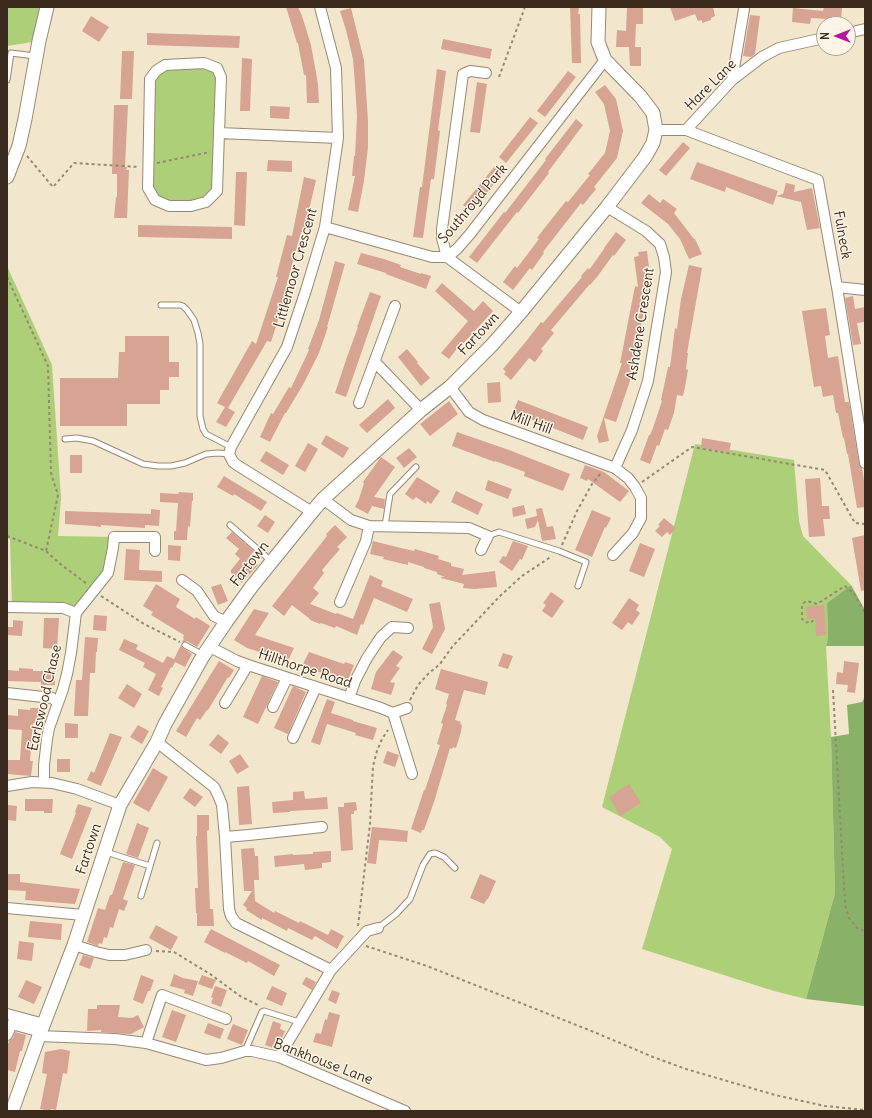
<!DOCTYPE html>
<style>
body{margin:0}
#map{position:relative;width:872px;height:1118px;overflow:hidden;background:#f2e7cc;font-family:Delius,sans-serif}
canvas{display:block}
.frame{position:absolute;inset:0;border:8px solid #3b2a1e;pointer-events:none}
.north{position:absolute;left:816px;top:16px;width:40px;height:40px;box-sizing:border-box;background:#fcf5e5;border:1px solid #afa495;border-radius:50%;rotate:270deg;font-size:11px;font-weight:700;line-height:16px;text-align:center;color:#3b2a1e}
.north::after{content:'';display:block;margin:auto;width:14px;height:18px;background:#b5179e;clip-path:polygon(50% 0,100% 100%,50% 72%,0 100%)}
</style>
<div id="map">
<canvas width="872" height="1118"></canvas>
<div class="frame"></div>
<div class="north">N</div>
</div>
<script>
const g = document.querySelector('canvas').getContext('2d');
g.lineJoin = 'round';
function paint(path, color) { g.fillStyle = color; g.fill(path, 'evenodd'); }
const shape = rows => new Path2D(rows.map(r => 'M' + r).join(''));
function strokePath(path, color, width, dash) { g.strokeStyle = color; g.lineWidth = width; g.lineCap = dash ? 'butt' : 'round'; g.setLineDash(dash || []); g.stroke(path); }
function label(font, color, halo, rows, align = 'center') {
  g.font = font + ' Delius,sans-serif'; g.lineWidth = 3; g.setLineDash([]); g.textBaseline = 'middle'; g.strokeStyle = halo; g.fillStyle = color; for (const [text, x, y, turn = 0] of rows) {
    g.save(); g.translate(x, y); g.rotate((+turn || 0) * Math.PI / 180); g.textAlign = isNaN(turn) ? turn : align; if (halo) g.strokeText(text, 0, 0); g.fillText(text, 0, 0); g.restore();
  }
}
paint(shape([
 [7,7,47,7,39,41,7,46],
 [165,65,217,68,217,191,206,202,169,206,148,188,150,79],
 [7,266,52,365,61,498,58,536,114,537,108,573,76,613,12,607,10,539,7,538],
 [695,444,794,460,799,521,803,536,851,585,827,603,828,638,826,646,831,737,835,893,806,999,774,991,642,949,672,849,660,837,602,807]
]), '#accf78');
paint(shape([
 [851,585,865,610,865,646,826,646,828,638,827,603],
 [865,696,865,1038,864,1006,806,999,835,893,831,737,849,734,847,705,862,702]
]), '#89b268');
paint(shape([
 [286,7,298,7,302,16,311,45,318,84,319,103,307,103,306,75,304,75,298,43,297,43],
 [570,7,579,7,578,14,580,14,581,63,572,63],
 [627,7,643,7,643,24,636,24,635,47,641,47,641,66,630,66,629,47,616,47,617,30,626,31],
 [670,7,713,7,715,16,711,18,711,20,702,23,702,20,698,21,695,14,675,21],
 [824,7,842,7,841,20,811,18,810,24,792,22,793,8,823,11],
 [351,8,364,60,368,121,368,147,364,181,358,212,348,210,355,176,352,176,354,156,355,156,357,117,355,84,353,59,346,30,340,11],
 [750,15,760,16,755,54,751,57,743,56],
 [91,16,109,27,99,42,82,31],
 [147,33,240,36,239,48,147,45],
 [443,39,492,49,490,59,441,49],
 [122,51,134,51,132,99,120,99],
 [242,58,252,59,250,111,240,111],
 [437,69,446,71,438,130,440,131,434,179,431,179,423,238,413,237,420,187,422,187],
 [568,71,576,77,545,117,537,111],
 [477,82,487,84,480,133,470,132],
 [605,85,616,99,623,131,617,158,594,187,596,189,583,205,581,203,543,252,544,253,532,270,530,268,513,290,503,282,515,266,517,268,539,239,537,238,543,230,566,201,568,202,590,175,588,174,605,153,610,131,604,104,595,92],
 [114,105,128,105,125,167,127,167,126,170,129,170,127,218,114,218,116,197,117,197,117,174,112,174],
 [270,106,290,107,289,119,270,118],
 [530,117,538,123,506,163,499,157],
 [576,119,583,125,548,172,549,173,518,213,517,212,477,263,469,257,504,212,505,213,546,160,545,159],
 [683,142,690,148,666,176,659,170],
 [268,160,292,161,292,172,267,171],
 [697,162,778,191,776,196,783,194,786,183,795,185,794,192,812,188,820,228,807,230,801,202,776,196,773,205,726,187,725,192,690,179],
 [495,166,503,172,472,212,463,205],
 [236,172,247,172,245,226,234,225],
 [304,177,316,180,304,232,301,232,286,287,288,288,271,342,267,341,228,408,235,412,226,427,216,422,225,407,217,403,252,341,256,344,278,277,276,277,287,235,292,236],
 [649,194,660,203,663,199,677,209,674,213,694,239,695,239,702,254,689,259,680,239,668,224,641,203],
 [138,225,232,227,232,239,138,237],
 [616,232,626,240,614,256,613,255,597,277,590,285,590,284,551,330,554,333,541,349,543,351,535,362,529,358,511,380,504,374,506,372,503,369,528,339,541,322,543,323,582,277,581,276,588,268,589,270,604,249,604,248],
 [647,251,650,276,633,372,616,422,604,418,609,441,599,443,597,436,622,363,620,363,622,353,635,286,638,287,634,257,639,256,638,252],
 [361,253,384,259,401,265,400,267,421,274,421,273,431,276,426,289,386,274,386,273,357,264],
 [335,261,345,264,327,327,328,327,319,353,304,383,286,413,285,413,270,442,260,437,271,413,273,414,289,387,291,388,309,350,308,349,319,320],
 [689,265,702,268,687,353,688,353,686,369,688,370,685,387,683,396,677,395,674,413,668,430,665,429,659,446,657,445,650,464,640,460,649,435,650,435,653,428,662,401,661,400,668,367,670,367,675,328,677,329,681,299],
 [442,283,474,311,483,301,493,311,460,347,459,346,449,359,441,353,468,321,435,291],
 [370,292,381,296,346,397,335,393,347,357,358,327,357,327],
 [853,296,855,309,865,307,865,322,857,323,861,344,853,345,845,298],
 [826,308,830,335,825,336,828,358,838,356,845,402,849,402,859,464,862,468,865,487,865,507,857,508,848,454,847,454,844,438,843,438,838,413,836,413,833,395,823,397,821,386,814,387,802,311],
 [125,336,169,336,169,362,179,362,179,377,169,377,169,390,160,390,160,404,127,404,127,426,60,426,60,378,118,378,119,352,125,352],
 [407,349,418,362,417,363,430,378,421,386,398,357],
 [500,382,501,402,488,403,487,383],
 [388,399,395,408,367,433,359,425],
 [518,400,588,427,583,440,513,412],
 [449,401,458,414,430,436,420,424],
 [457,432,509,450,570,474,563,491,524,476,525,472,495,461,495,462,452,446],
 [326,435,349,448,343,458,321,444],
 [702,438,731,443,729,452,701,448],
 [308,443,318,449,305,472,295,466],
 [409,448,417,457,404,468,396,458],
 [266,451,289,465,283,475,260,461],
 [70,455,82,455,82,473,70,473],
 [381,457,395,467,374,497,385,499,384,509,372,506,368,514,355,507,359,499,364,483,363,482],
 [585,465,604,472,629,491,620,502,588,479,587,481,580,478],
 [224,476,267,502,261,511,234,494,233,496,217,487],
 [417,477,440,491,431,504,427,501,426,504,416,497,413,500,405,494],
 [820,478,822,506,829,506,830,519,823,519,825,536,809,537,805,479],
 [488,480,512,489,508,499,485,490],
 [456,491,483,504,478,515,451,502],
 [179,492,193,493,193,501,192,501,190,527,188,526,187,540,174,540,174,531,176,531,178,503,160,502,160,493,178,494],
 [524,505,526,514,513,517,512,508],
 [542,508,547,527,553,526,556,539,542,541,538,520,535,527,527,529,525,519,537,516,536,509],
 [151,509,160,510,159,526,145,525,145,528,101,525,101,527,94,526,65,524,65,511,151,514],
 [592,510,611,518,606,528,605,527,592,557,575,550],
 [265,515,275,522,268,533,257,526],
 [664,518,676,528,670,535,667,532,662,537,655,531,660,526,658,525],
 [335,525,347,537,337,547,340,549,322,570,324,573,313,588,319,593,310,604,336,614,337,613,353,619,370,575,383,581,381,586,413,599,407,612,374,598,363,625,361,624,357,635,336,626,335,628,321,623,320,624,310,620,310,619,292,605,284,616,272,606,327,536,326,534],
 [232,532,254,551,249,557,258,565,242,583,231,573,231,570,240,559,235,554,239,549,226,538],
 [865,535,865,590,861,591,852,538],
 [373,541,401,548,414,551,415,549,439,556,438,559,451,563,451,566,464,569,462,575,495,571,497,587,474,589,463,588,464,584,441,578,441,577,445,577,437,574,437,572,424,568,424,567,408,562,408,565,383,559,384,557,370,554],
 [513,541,528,546,522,560,520,559,512,571,499,562,503,556,506,557],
 [640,543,655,549,644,577,629,571],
 [168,545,181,546,180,561,168,560],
 [126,549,140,550,139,570,162,571,162,582,124,580],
 [156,584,180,599,176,607,195,619,196,617,210,626,197,647,187,641,182,642,184,639,183,638,184,635,151,615,153,612,143,606],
 [221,584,228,601,218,605,211,587],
 [551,592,564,601,552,618,542,611,546,605,543,603],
 [629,598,639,605,636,610,640,613,632,625,628,622,622,630,612,623],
 [440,602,445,629,432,654,422,649,433,627,429,604],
 [824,605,826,635,816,636,815,618,807,619,806,607],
 [254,609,269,613,255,635,294,648,288,661,247,648,234,640],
 [94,615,107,616,106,631,93,630],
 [44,618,59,618,57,649,43,648],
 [13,620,23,621,22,636,7,635,7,627,13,627],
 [85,637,98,638,97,652,96,652,95,673,90,673,88,716,74,716,76,680,82,680],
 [124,639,138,645,136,649,163,663,167,656,174,659,181,645,183,648,192,654,185,667,175,662,172,668,171,667,161,687,163,688,159,696,148,690,156,674,143,667,145,663,119,650],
 [393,650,403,657,396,666,400,668,390,682,395,683,391,695,371,689,376,672],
 [309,652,344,664,345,662,354,665,348,680,334,675,333,677,302,666],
 [503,653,513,656,508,669,498,666],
 [219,661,234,670,229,678,228,677,208,710,207,710,200,720,197,718,186,737,176,731],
 [844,661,859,663,855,693,847,692,848,685,836,684,837,672,843,673],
 [19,668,33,669,33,671,55,671,55,685,41,685,41,682,7,681,7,670,19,671],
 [441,669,488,682,485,695,464,690,455,720,461,722,460,724,462,725,461,732,456,748,453,747,452,749,450,748,434,802,424,830,422,830,421,833,411,829,424,790,425,790,440,745,437,744,443,724,441,723,447,705,446,704,449,694,435,689],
 [262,676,278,682,258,724,243,717],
 [127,684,142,694,134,708,118,698],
 [293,686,306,692,288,734,274,728],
 [327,699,335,702,331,713,353,720,353,721,377,728,373,740,355,735,356,733,327,724,320,745,311,742],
 [30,708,41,708,40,723,33,723,30,761,33,761,31,776,7,774,7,760,20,760,22,730,7,729,7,715,18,716,18,709,30,710],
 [65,723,78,724,78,738,65,738],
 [138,725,149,731,142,744,130,737],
 [110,733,122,737,101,786,87,780,91,771,94,773],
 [218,734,229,743,221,754,209,745],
 [387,751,399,755,395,767,383,763],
 [240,754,249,767,237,774,229,761],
 [57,759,70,759,70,772,57,772],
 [153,768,168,777,149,812,133,803],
 [629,784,641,803,620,816,609,797],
 [249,786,252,824,239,825,237,787],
 [190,788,203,797,195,807,183,798],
 [304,791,305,799,327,797,328,809,290,811,290,812,273,813,272,802,293,800,293,792],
 [25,799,53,799,52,813,44,813,44,811,25,811],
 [356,802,357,810,354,811,354,814,351,814,353,850,341,851,338,807,344,807,344,803],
 [78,804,92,808,72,859,60,854,76,813,75,812],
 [7,805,17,806,16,821,7,820],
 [197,815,209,815,209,830,207,831,208,860,210,909,213,909,214,926,197,926,197,913,196,913,195,888,198,888,196,836,197,836],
 [137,823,149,828,138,858,126,854],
 [372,827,394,829,408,831,407,842,379,840,376,864,367,863],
 [254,848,255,856,258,856,259,880,254,880,255,901,274,913,275,911,299,923,300,921,328,935,331,929,344,936,337,949,315,936,312,940,288,928,287,931,262,918,262,920,246,910,247,908,243,905,252,891,244,891,241,849],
 [331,851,331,862,322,863,322,868,305,870,304,864,275,867,274,856,293,854,293,855,313,854,313,852],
 [123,862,135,865,123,899,128,901,124,911,119,909,113,928,110,927,107,938,104,937,102,944,99,943,98,946,87,942,98,908,105,910,110,895,112,895],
 [7,874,20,874,20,882,80,889,75,904,25,900,26,891,7,890],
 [480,874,496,881,488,899,487,899,484,904,470,898],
 [30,921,62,924,61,940,28,937],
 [156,925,178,937,171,950,149,938],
 [211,929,280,965,274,976,248,961,247,963,225,952,225,953,204,942],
 [19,941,34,943,32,961,17,959],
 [83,955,94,958,90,969,79,965],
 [174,974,183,978,198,981,193,996,184,993,185,990,170,986],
 [141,975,154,980,150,991,148,991,143,1004,133,1000],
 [202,975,216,980,212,989,198,984],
 [306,977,316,982,312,990,302,984],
 [26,980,42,987,34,1004,18,997],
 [215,986,227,990,221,1007,211,1003,213,998,211,997],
 [272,986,287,993,282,1006,266,999],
 [332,990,340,993,336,1004,328,1000],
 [97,1005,120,1005,118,1017,132,1018,138,1015,144,1027,131,1034,101,1032,101,1030,87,1031,88,1009,97,1009],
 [172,1010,186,1015,176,1042,162,1037],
 [329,1012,340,1015,332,1047,313,1042,316,1033,321,1034,325,1019,327,1020],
 [273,1021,281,1024,280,1029,285,1031,280,1043,275,1041,273,1048,265,1045],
 [208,1023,224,1029,220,1039,204,1033],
 [233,1024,248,1030,242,1045,227,1039],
 [15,1032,26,1035,22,1051,20,1051,15,1072,7,1070,7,1048,9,1041,13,1038],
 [61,1049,70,1051,67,1074,63,1073,56,1110,51,1109,50,1111,40,1109,47,1074,42,1073,45,1052]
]), '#d7a392');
const service = shape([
 [7,80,11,53,35,56],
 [161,305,180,305,183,306,187,310,194,320,198,333,200,344,200,416,203,429,206,434,231,447],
 [65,439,77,438,93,441,143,464,158,466,171,466,185,463,206,454,218,453,229,454],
 [230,525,271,561],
 [385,526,390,494,416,467],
 [488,536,499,532,559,551,586,562,578,586],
 [185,645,203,655],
 [106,852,150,866],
 [141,896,157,843],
 [378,928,396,914,410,899,423,865,430,854,435,853,444,857,455,868],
 [245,1051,262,1012,264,1011,299,1022]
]);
const minor = shape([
 [848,33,865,29],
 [732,80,744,9],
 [656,130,686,130,818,180,837,287,865,463],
 [686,130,732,80,762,57,779,48,824,38],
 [219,133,221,77,217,68,204,63,165,65,156,71,150,79,148,188,155,200,169,206,191,206,206,202,217,191,219,133,338,138],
 [607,207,646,231,660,244,664,257,666,272,648,381,632,430,615,468],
 [325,227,432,257,447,257],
 [447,257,457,249,470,234,605,60],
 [447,257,442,238,442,229,463,74,470,71,486,73],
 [447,257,521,312],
 [837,287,865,290],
 [375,362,421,410],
 [450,387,469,412,483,420,615,468,628,478,635,487,641,498,641,518,633,533,613,555],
 [359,403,395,306],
 [323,499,351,520,369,526,469,528,488,536,481,550],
 [312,512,237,465,233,462,229,454,231,447,287,347,306,290,325,227,338,138,336,68,320,7],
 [182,580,197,591,214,616,226,622],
 [340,602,366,541,369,526],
 [7,607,63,608,76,613],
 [210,647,237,661,248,665,381,708,393,713,412,774],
 [7,693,52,698,58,703],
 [349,698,355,681,367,658,381,637,392,627,408,628],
 [225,703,248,665],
 [273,707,287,678],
 [393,713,407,708],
 [293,738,316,687],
 [157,742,214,787,218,795,222,805,225,837,229,909,231,916,236,923,331,970],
 [44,782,44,765,47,739,49,728,63,689,67,674,71,653,76,613,108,573,113,548,114,537,155,537,155,551],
 [7,786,32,782,52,783,77,789,120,805],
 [225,837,249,835,322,827],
 [7,908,83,915],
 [74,945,96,952,109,955,125,955,146,950],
 [7,1014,44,1024],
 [7,1035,12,1024,41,1032],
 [39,1036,115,1039,146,1043,206,1060,221,1058,245,1051,252,1051,279,1057,405,1111],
 [146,1043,162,995,226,1019],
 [279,1057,331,970,367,931,378,928]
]);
const tertiary = shape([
 [7,177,19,146,25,119,39,41,47,7],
 [12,1111,39,1036,74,945,120,805,157,742,165,724,203,656,226,622,252,586,312,512,323,499,421,410,450,387,492,345,521,312,607,207,645,157,653,143,656,130,653,113,641,97,605,60,598,42,599,7]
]);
strokePath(service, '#968875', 7);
strokePath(minor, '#968875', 12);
strokePath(tertiary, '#968875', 15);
strokePath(shape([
 [499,77,525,7],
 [27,156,53,187,74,163,139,167],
 [157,163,210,152],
 [7,277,48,366,51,473,58,495,46,551],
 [642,482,692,447,825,470,855,523,865,524],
 [7,536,46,551,59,563,87,584],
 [562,545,577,511,592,484,601,473],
 [101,596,144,624,180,642],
 [813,620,811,623,805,622,802,619,802,605,806,601,811,602,817,604,845,586,854,594,865,613],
 [833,690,845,904,849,918,857,928,865,931],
 [410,700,418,685,428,674,440,664,452,647,500,596,522,576,552,556],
 [358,926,370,824,373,766,377,751,382,739,388,730],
 [366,946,427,966,594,1032,653,1057,686,1069,775,1095,825,1106,865,1110],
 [156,951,174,952,210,974,240,996,260,1006]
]), '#968875', 2, [3, 3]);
strokePath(service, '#fff', 5);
strokePath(minor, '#fff', 10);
strokePath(tertiary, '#fff', 13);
label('14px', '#3b2a1e', '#fcf5e5', [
 ["Hare Lane",711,85,-45],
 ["Southroyd Park",473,204,-50],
 ["Fulneck",842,235,80],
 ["Littlemoor Crescent",296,268,-74],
 ["Ashdene Crescent",641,324,-81],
 ["Fartown",479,334,-47],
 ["Mill Hill",531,423,20],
 ["Fartown",250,564,-52],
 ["Hillthorpe Road",305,669,18],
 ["Earlswood Chase",45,698,-77],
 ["Fartown",89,849,-72],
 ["Bankhouse Lane",323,1062,21]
]);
</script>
